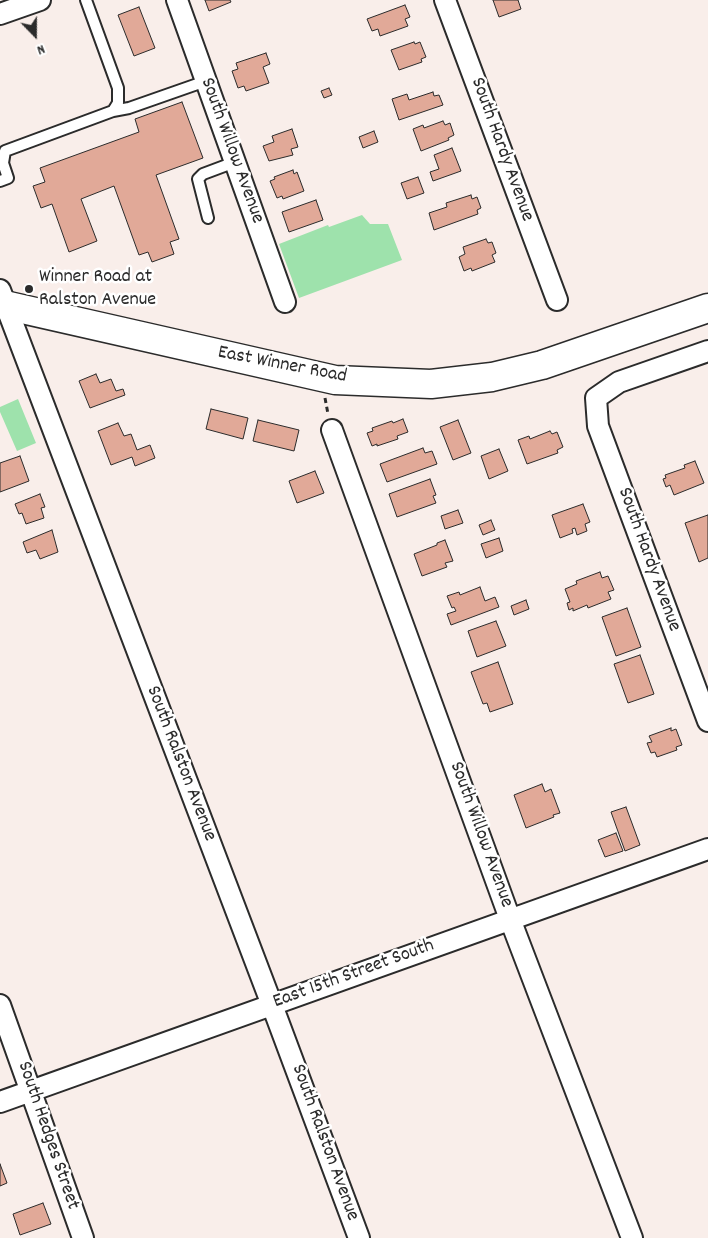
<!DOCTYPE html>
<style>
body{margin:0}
#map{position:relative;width:708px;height:1238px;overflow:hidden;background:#f9eeea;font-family:Dekko,sans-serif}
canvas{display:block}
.north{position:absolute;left:10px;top:10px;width:50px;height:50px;-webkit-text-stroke:4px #fff;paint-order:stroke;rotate:158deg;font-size:14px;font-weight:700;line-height:20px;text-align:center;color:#2b2b2b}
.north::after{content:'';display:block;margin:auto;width:18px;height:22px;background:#2b2b2b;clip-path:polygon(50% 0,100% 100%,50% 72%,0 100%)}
</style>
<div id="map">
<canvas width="708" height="1238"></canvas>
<div class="north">N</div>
</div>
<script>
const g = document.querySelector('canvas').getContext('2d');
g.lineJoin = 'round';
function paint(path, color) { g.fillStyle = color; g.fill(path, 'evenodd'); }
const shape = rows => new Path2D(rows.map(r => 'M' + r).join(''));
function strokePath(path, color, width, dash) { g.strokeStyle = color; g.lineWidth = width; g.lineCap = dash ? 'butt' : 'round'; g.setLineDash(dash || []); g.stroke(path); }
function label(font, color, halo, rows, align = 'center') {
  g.font = font + ' Dekko,sans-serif'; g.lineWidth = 5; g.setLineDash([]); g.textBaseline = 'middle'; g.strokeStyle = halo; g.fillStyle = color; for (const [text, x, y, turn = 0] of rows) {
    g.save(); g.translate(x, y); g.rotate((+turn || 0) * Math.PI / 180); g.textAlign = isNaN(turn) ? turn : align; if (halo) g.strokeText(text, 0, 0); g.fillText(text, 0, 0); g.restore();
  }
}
paint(shape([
 [362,215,370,224,388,224,402,260,299,298,279,244,328,225,329,227],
 [18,399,36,443,17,451,0,412,0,407]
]), '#9ee2ac');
const building = shape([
 [205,0,230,0,231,2,209,11,205,0],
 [493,0,518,0,521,9,499,17,493,0],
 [405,5,410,17,405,19,408,26,380,36,378,29,372,31,367,19,405,5],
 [139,7,155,48,134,56,118,15,139,7],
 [414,42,415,44,420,42,426,57,421,59,422,62,399,70,391,50,414,42],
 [266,53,270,64,263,67,269,83,246,91,244,86,238,88,232,71,238,69,236,63,266,53],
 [329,88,332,95,324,98,321,91,329,88],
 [433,92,434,96,439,95,443,105,399,120,392,99,407,94,409,100,433,92],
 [182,102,203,158,156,175,179,239,170,242,174,254,152,262,148,252,139,255,114,186,81,199,97,241,69,252,52,204,41,208,33,186,45,182,40,168,139,132,135,119,182,102],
 [443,121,445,125,450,123,454,135,448,138,449,140,421,151,413,129,423,125,424,128,443,121],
 [292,129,298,147,291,149,293,155,269,161,263,146,274,142,272,136,292,129],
 [374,131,378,142,363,148,359,137,374,131],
 [452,148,461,171,433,181,430,172,439,169,434,155,452,148],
 [293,170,294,174,297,172,304,191,283,199,282,196,277,198,270,181,275,179,274,177,293,170],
 [418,177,424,193,407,199,401,183,418,177],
 [471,195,472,199,477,197,481,208,477,210,478,214,434,230,429,213,447,207,446,203,471,195],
 [316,200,323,220,289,232,282,212,316,200],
 [486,239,488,243,492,242,496,253,492,255,495,262,472,271,471,268,464,271,459,257,465,254,463,247,486,239],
 [96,374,100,383,111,379,116,391,123,389,125,395,90,408,79,381,96,374],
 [211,409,248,418,243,439,206,429,211,409],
 [403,419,408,432,397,436,398,439,377,446,377,444,372,446,367,433,373,431,372,428,392,421,393,423,403,419],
 [258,420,299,430,294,451,253,441,258,420],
 [458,420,471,453,453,460,440,427,458,420],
 [118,423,124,436,131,434,137,450,150,445,155,458,135,466,132,457,111,465,98,431,118,423],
 [550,431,552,434,557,432,563,447,557,450,558,453,527,464,518,440,529,436,530,439,550,431],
 [423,448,425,453,432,451,437,464,387,482,380,464,423,448],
 [499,449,508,471,489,479,481,456,499,449],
 [20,456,29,481,0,492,0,463,20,456],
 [695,461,704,483,674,495,670,485,666,487,663,479,666,478,665,475,685,468,684,465,695,461],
 [315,471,324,493,297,503,289,481,315,471],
 [430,479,436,495,433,496,436,503,397,517,389,494,430,479],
 [40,494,45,507,41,508,44,518,26,524,22,513,19,514,15,504,40,494],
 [583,504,590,522,585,524,587,531,577,535,575,528,572,529,573,533,560,538,552,515,583,504],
 [458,510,463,523,445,529,441,516,458,510],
 [708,515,708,558,699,562,685,523,708,515],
 [491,520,495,530,483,535,479,525,491,520],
 [52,530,58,552,40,559,36,550,27,553,23,542,52,530],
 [499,538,503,551,486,558,481,544,499,538],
 [445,540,453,561,445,563,447,567,422,576,414,554,437,545,437,543,445,540],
 [600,572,602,578,608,576,614,590,608,592,611,599,588,608,587,605,573,611,573,608,569,610,567,603,570,602,565,589,577,584,576,581,600,572],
 [480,587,485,601,495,597,499,607,451,625,447,614,456,611,454,607,452,608,447,596,459,592,460,595,480,587],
 [526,600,529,609,514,615,511,606,526,600],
 [627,608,641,647,616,656,602,617,627,608],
 [496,621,506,646,477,657,468,631,496,621],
 [640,655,654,694,628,703,614,664,640,655],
 [498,662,513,704,490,712,487,703,483,704,471,672,498,662],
 [671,728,671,731,676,729,682,745,676,747,677,750,657,757,655,752,651,753,647,743,652,742,649,736,671,728],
 [542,784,545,792,551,789,560,813,553,815,554,817,526,828,514,795,542,784],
 [626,807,640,845,625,851,611,812,626,807],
 [616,833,623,851,605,857,598,840,616,833],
 [0,1164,7,1183,0,1186,0,1164],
 [43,1203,51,1224,20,1235,13,1214,43,1203]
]);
paint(building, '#e1a998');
strokePath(building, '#2b2b2b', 1);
const lane = shape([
 [113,111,129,108,206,81],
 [0,181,8,178,3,163,5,151,113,111,118,103,118,88,86,0],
 [208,218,198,179,203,174,235,162]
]);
const street = shape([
 [177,0,285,302],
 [445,0,557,300],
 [0,14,40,0],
 [0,290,272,1005,359,1238],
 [708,351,619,382,596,398,598,426,708,721],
 [332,430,510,919,632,1238],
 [0,1005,83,1238],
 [0,1102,708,849]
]);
const secondary = shape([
 [0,304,335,380,431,384,492,377,542,365,708,308]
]);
strokePath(lane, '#2b2b2b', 14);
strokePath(street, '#2b2b2b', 24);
strokePath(secondary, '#2b2b2b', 31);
strokePath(shape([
 [325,398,328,414]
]), '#2b2b2b', 3, [5, 4]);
strokePath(lane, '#fff', 10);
strokePath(street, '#fff', 20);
strokePath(secondary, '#fff', 28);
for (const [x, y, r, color] of [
 [29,289,5,"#2b2b2b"]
]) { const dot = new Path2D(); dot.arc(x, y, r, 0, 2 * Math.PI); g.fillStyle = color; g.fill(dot); strokePath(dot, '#fff', 2); }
label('20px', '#2b2b2b', '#fff', [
 ["South Hardy Avenue",501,150,70],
 ["South Willow Avenue",231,151,70],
 ["East Winner Road",282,366,11],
 ["South Hardy Avenue",648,560,70],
 ["South Ralston Avenue",180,764,69],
 ["South Willow Avenue",480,835,70],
 ["East 15th Street South",354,975,-20],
 ["South Hedges Street",47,1136,71],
 ["South Ralston Avenue",324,1143,70]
]);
label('20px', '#2b2b2b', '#fff', [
 ["Winner Road at",39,278],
 ["Ralston Avenue",39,301]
], 'left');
</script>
